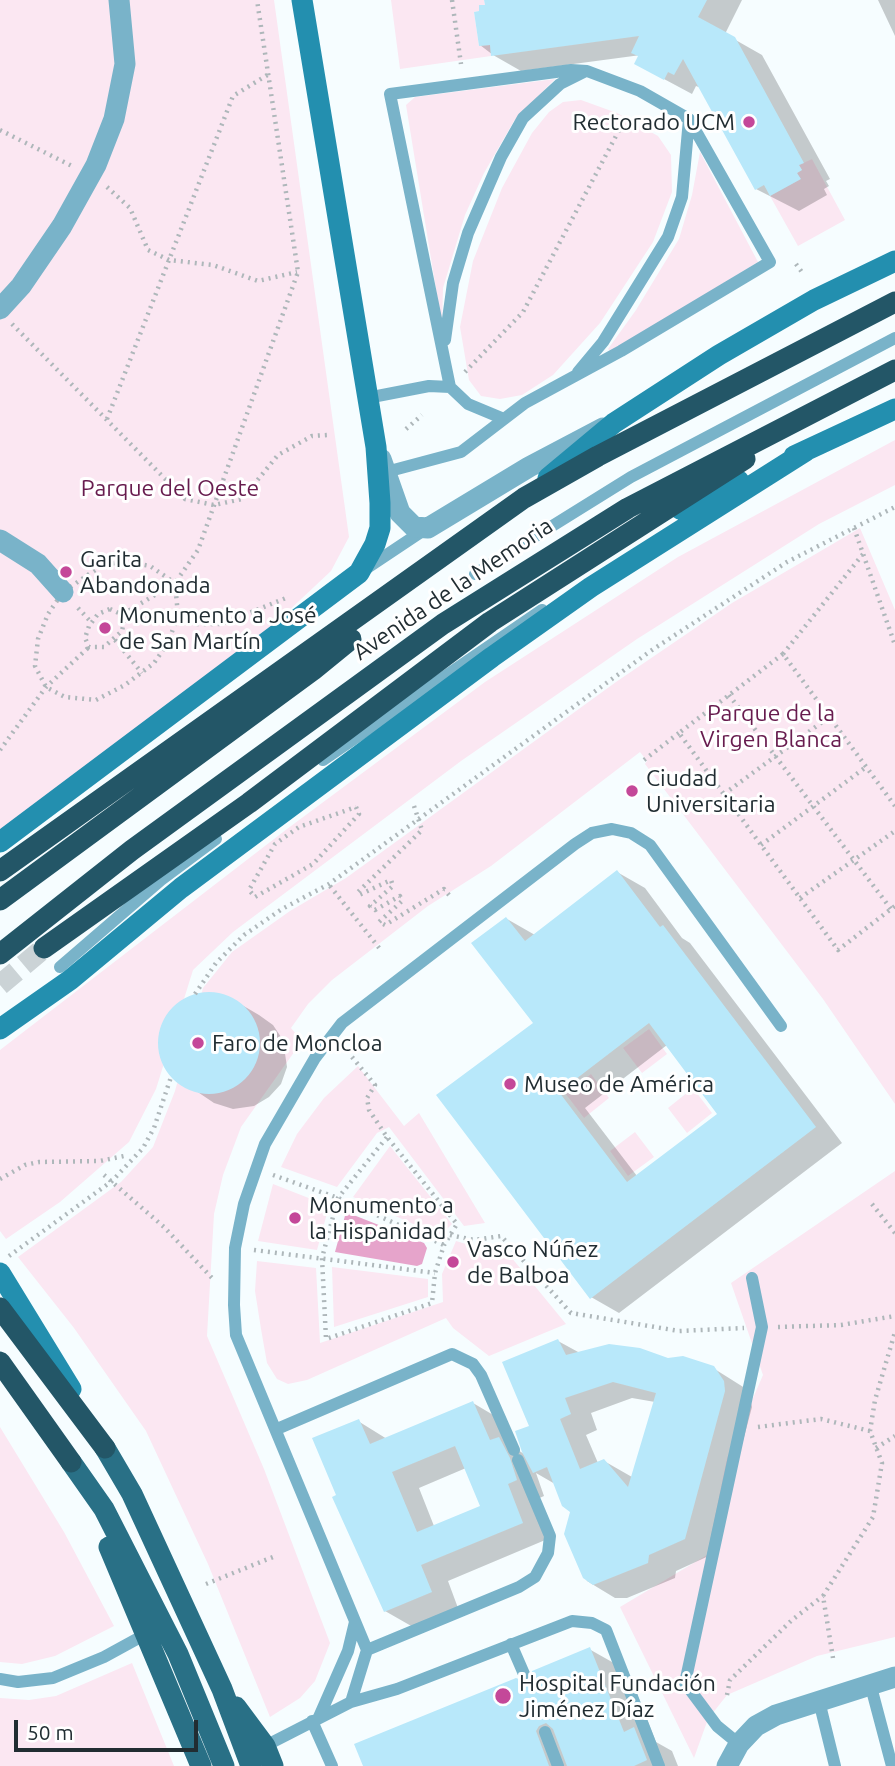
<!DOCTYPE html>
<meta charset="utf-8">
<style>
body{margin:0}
#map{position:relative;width:895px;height:1766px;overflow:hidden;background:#f6fdff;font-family:Ubuntu,sans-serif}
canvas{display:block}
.scale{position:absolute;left:14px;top:1720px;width:184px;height:32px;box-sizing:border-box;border:4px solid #212d32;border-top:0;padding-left:9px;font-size:21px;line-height:24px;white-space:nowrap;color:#212d32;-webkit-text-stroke:5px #fff;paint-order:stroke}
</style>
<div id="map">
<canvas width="895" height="1766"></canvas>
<div class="scale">50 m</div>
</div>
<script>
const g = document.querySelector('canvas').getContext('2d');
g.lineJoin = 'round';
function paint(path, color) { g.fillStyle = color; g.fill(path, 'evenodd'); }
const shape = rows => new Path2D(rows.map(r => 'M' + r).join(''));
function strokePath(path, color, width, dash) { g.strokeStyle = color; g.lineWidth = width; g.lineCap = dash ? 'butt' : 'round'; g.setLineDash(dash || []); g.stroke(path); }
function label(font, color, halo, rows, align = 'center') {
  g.font = font + ' Ubuntu,sans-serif'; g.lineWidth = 6; g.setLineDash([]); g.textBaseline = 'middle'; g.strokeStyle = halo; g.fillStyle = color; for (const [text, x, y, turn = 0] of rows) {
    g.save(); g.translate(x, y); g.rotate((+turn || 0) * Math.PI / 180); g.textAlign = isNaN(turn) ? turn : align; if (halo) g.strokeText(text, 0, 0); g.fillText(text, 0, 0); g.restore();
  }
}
paint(shape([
 [0,0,274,0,349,537,331,571,266,632,0,831],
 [391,0,484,0,485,5,479,5,479,11,474,12,479,46,490,45,491,56,400,69],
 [555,79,514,121,484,173,465,215,443,288,442,326,406,105,415,97],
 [581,100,617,113,658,136,671,155,672,192,653,242,600,323,553,375,522,395,500,399,481,396,469,380,460,327,473,261,502,188,532,133,549,112,563,102],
 [700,152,758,262,611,352,608,349,636,310,679,239,692,195],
 [812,159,845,220,798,246,770,196,800,179,797,173,802,170,799,165],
 [895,440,895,485,819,524,637,639,461,761,233,932,193,970,156,1089,129,1142,60,1202,6,1239,0,1231,0,1050,287,829,485,682,678,557],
 [860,528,895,610,895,1104,823,999,645,764,647,761,640,752,491,866,428,906,332,980,308,1004,291,1028,302,1041,241,1127,223,1175,214,1214,207,1336,264,1469,330,1643,315,1681,300,1698,270,1717,208,1564,146,1431,74,1328,18,1257,121,1182,153,1147,175,1091,203,988,232,952,290,911,346,878,616,682,732,603],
 [649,1029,667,1054,642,1073,623,1048],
 [358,1066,404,1126,419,1113,485,1223,464,1226,389,1127,377,1133,337,1187,281,1167,297,1134,324,1098],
 [591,1074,609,1098,584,1118,565,1093],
 [693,1088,712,1113,687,1133,668,1108],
 [635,1132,654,1157,628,1176,610,1151],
 [390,1146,452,1224,440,1236,353,1197],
 [895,1171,895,1637,817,1656,727,1695,708,1719,694,1758,620,1607,707,1555,727,1458,763,1375,731,1283],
 [273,1184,329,1206,317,1250,258,1241],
 [456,1241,476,1247,502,1246,566,1324,489,1356,453,1328,446,1318,307,1380,288,1384,277,1379,267,1363,261,1329,255,1291,257,1261,316,1268,320,1343,443,1302,442,1274],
 [332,1267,428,1279,428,1297,334,1327],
 [0,1427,64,1532,114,1626,55,1656,22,1664,0,1662],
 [132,1663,174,1766,0,1766,0,1698,29,1700,56,1696]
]), '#fbe7f2');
paint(shape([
 [346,1212,424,1243,427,1248,422,1264,417,1266,335,1252]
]), '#e6a4cb');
paint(shape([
 [499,0,742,0,725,34,762,55,830,179,826,181,829,186,824,189,827,195,799,211,756,189,701,88,696,86,692,94,664,79,641,55,521,71,493,55,480,45],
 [878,0,895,0,895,36],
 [617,872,645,888,682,938,690,943,842,1143,619,1313,591,1297,536,1023,507,919,535,935],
 [667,1045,720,1114,637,1176,585,1108],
 [212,994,230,998,259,1015,273,1025,283,1040,287,1067,281,1084,269,1097,254,1106,233,1109,214,1103,171,1074,162,1058,160,1039,165,1021,177,1006,195,995],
 [558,1341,580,1353,668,1360,713,1368,748,1390,752,1407,713,1554,676,1571,675,1578,627,1598,615,1598,587,1581,566,1534,572,1512,555,1484,536,1473,544,1496,535,1500,550,1538,448,1581,458,1608,413,1627,385,1611,338,1496,358,1421,387,1439,473,1403,500,1419,512,1446,524,1454],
 [632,1398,655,1402,632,1477,604,1461,598,1463,586,1435,597,1430,591,1413],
 [466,1468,482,1507,434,1526,419,1488],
 [589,1649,628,1671,656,1742,672,1751,678,1766,365,1766]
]), '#0003');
paint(shape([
 [484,0,707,0,698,17,735,37,804,163,799,165,802,170,797,173,801,179,770,196,764,185,755,190,683,59,674,75,668,72,664,80,634,64,638,56,631,53,639,36,491,56,490,45,479,46,474,12,479,11,479,5,485,5],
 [617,870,660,927,663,925,816,1127,590,1299,436,1095,533,1023,471,943,506,917,525,941],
 [649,1023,717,1114,627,1182,559,1092],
 '158 1043a51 51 0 1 1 102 0a51 51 0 1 1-102 0Z',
 [558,1339,566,1355,609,1344,640,1348,668,1358,683,1356,714,1366,724,1381,725,1391,685,1539,649,1555,648,1563,593,1585,583,1578,564,1534,570,1512,562,1506,547,1467,533,1473,522,1452,515,1431,529,1426,502,1362],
 [613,1382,656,1393,628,1487,604,1459,580,1469,560,1419,571,1414,565,1398],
 [473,1401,490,1440,499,1437,510,1458,517,1480,508,1484,523,1523,421,1565,432,1592,384,1612,332,1497,336,1495,312,1438,359,1419,370,1444],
 [455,1446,480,1506,417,1532,392,1472],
 [590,1647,624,1732,634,1727,647,1760,634,1766,567,1766,553,1729,546,1723,539,1726,536,1731,549,1766,363,1766,354,1744,516,1678,527,1682,531,1679,532,1671]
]), '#b8e8fa');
strokePath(shape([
 [0,985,44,948]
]), '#cbd3d6', 21, [21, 10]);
strokePath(shape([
 [452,0,461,64],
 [0,130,72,166],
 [107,187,130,208,148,250,169,260,213,265,258,281,297,272],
 [796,264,804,275],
 [12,324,185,499,214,505,242,499,278,455,312,436,327,435],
 [465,372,523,312,626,117],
 [107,419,233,96,269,74],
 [406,429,422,415],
 [854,528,895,645],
 [124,561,150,566,175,583,178,615,168,643,154,663,125,685,96,700,65,697,46,687,35,666,38,639,48,614,63,592,101,566,124,561],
 [78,608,92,623],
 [110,609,125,616,122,631,104,647,89,647,85,638,89,626,98,614,110,609],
 [123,614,175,583,198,550,298,272,257,0],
 [178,615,195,624,222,624,286,598],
 [115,640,142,673],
 [783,654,863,554],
 [729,695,891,909],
 [0,750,46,687,89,647],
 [644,760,679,733],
 [724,794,829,717],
 [414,806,422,830,358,892,359,895,391,880,393,886,370,906,375,910,400,896,402,901,379,922,385,925,444,889,449,895],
 [895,806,783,654,679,733,838,950,895,906],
 [356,807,359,814,313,864,255,897,249,890,275,844,299,827,356,807],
 [761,845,866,767],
 [330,886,380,949],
 [800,898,895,831],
 [195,994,216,963,244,935,282,909,329,884,652,650,787,562,895,507],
 [352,1057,375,1085,367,1098,369,1110,387,1137,457,1224,444,1245,435,1273,432,1303,326,1339,322,1258,338,1198,387,1137],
 [104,1175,164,1227,213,1279],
 [273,1175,338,1198,444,1245],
 [0,1179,25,1165,39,1162,100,1161,124,1156],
 [872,1204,895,1233],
 [450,1235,474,1240,501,1236,571,1313,679,1331,744,1328],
 [254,1250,435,1273],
 [9,1256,112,1181,143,1148,154,1128,171,1077],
 [778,1327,841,1325,895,1316],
 [758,1427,821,1419,870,1431],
 [876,1448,895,1436],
 [206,1584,273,1557],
 [833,1658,823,1596,873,1517,882,1463,870,1431,875,1400,895,1332],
 [727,1695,730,1680,792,1620,823,1596]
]), '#aeb7ba', 4.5, [2, 5]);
strokePath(shape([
 [445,340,453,283,468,233,501,157,523,118,560,84,584,72],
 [578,372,603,342,668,237,682,197,689,119],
 [367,398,429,386,450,387],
 [386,472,461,452,525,403,621,351,770,262,689,119,640,91,587,71,571,70,390,94,450,387,468,404,504,419],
 [361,572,427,528],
 [475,574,631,477,895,338],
 [323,760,542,610],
 [60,967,161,880,216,839],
 [277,1429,452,1354,473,1364,481,1375,514,1450],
 [511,1644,524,1674],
 [367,1650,519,1587,535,1577,548,1553,550,1536,518,1460],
 [0,1679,18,1682,53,1678,104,1657,146,1634],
 [870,1683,892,1766],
 [819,1701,835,1766],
 [351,1702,367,1650,236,1335,234,1305,235,1248,244,1204,265,1144,315,1058,342,1023,575,844,592,833,612,829,631,833,650,845,781,1026],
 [319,1717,348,1651,355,1622],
 [312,1721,332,1766],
 [545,1732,558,1766],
 [739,1744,717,1726,685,1683,762,1327,752,1278],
 [265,1746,351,1702,397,1689,572,1621,592,1623,606,1630,659,1766]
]), '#79b3c9', 12);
strokePath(shape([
 [0,309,21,286,62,226,96,165,114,119,125,64,119,0],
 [381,459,400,513,414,527,428,528,529,467,603,428],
 [0,540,38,564,63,592],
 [727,1766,739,1744,756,1726,776,1715,895,1677]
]), '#79b3c9', 21);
strokePath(shape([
 [794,456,895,409],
 [548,478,614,423,719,355,814,300,895,261],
 [680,509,739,481],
 [0,842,359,573,375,544,380,528,380,503,376,447,302,0],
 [0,1029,70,980,181,888,492,657,591,587,806,451],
 [0,1273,71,1389]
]), '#238faf', 21);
strokePath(shape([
 [105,1448,132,1494,222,1689,251,1766],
 [71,1462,104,1509,178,1654,224,1766],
 [109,1547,201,1766],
 [236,1707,265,1746,273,1766]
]), '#297086', 21);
strokePath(shape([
 [0,871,524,498,598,456,895,302],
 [0,900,313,670,351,639],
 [44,948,249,803,490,622,745,459],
 [0,954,132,850,443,624,628,508,895,370],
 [0,1308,105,1448],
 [0,1362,71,1462]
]), '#235667', 21);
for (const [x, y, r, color] of [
 [749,122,7,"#c44899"],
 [66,572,7,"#c44899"],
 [105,628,7,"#c44899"],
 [632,791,7,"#c44899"],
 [198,1043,7,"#c44899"],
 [510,1084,7,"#c44899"],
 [295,1218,7,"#c44899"],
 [453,1262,7,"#c44899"],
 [503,1696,9,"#c44899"]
]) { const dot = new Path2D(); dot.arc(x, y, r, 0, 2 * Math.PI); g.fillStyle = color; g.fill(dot); strokePath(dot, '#fff', 2.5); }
label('23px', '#212d32', '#fff', [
 ["Rectorado UCM",735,122,"right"],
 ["Garita",80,559],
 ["Abandonada",80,585],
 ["Monumento a José",119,615],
 ["de San Martín",119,641],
 ["Ciudad",646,778],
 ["Universitaria",646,804],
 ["Faro de Moncloa",212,1043],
 ["Museo de América",524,1084],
 ["Monumento a",309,1205],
 ["la Hispanidad",309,1231],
 ["Vasco Núñez",467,1249],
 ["de Balboa",467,1275],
 ["Hospital Fundación",519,1683],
 ["Jiménez Díaz",519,1709]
], 'left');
label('23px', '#671b4e', '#fff', [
 ["Parque del Oeste",170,488],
 ["Parque de la",771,713],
 ["Virgen Blanca",771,739]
]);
label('23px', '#212d32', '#fff', [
 ["Avenida de la Memoria",453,589,-34]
]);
</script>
